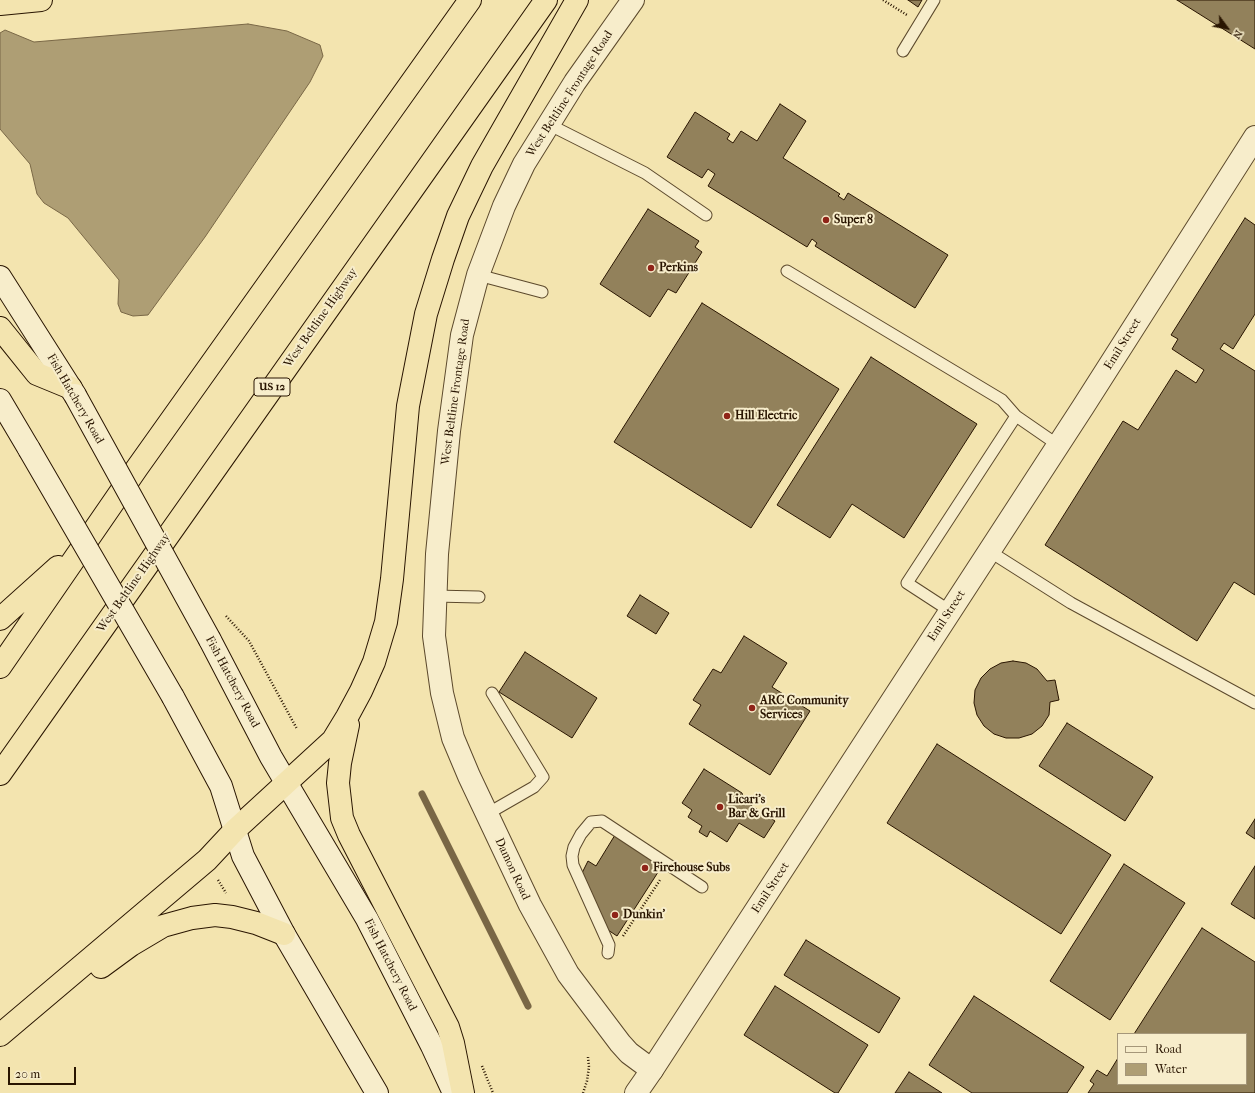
<!DOCTYPE html>
<style>
body{margin:0}
#map{position:relative;width:1255px;height:1093px;overflow:hidden;background:#f3e4af;font-family:"IM FELL French Canon",serif}
canvas{display:block}
.legend{position:absolute;left:1117px;top:1033px;width:130px;height:52px;box-sizing:border-box;background:#f7edcb;border:1px solid #a5977a;margin:0;padding:5px 7px;list-style:none;font-size:12px;color:#291501}
.legend li{display:flex;align-items:center;gap:8px;height:20px}
.legend b{width:20px;border:1px solid #a5977a}
.north{position:absolute;left:1207px;top:8px;width:40px;height:40px;-webkit-text-stroke:3px #f7edcb;paint-order:stroke;rotate:122deg;font-size:11px;font-weight:700;line-height:16px;text-align:center;color:#291501}
.north::after{content:'';display:block;margin:auto;width:14px;height:18px;background:#291501;clip-path:polygon(50% 0,100% 100%,50% 72%,0 100%)}
.scale{position:absolute;left:8px;top:1067px;width:68px;height:18px;box-sizing:border-box;border:2px solid #291501;border-top:0;padding-left:5px;font-size:12px;line-height:14px;white-space:nowrap;color:#291501;-webkit-text-stroke:3px #f7edcb;paint-order:stroke}
</style>
<div id="map">
<canvas width="1255" height="1093"></canvas>
<ul class="legend">
<li><b style="height:5px;background:#f7edcb"></b>Road</li>
<li><b style="height:11px;background:#ae9e74"></b>Water</li>
</ul>
<div class="north">N</div>
<div class="scale">20 m</div>
</div>
<script>
const g = document.querySelector('canvas').getContext('2d');
g.lineJoin = 'round';
function paint(path, color) { g.fillStyle = color; g.fill(path, 'evenodd'); }
const shape = rows => new Path2D(rows.map(r => 'M' + r).join(''));
function strokePath(path, color, width, dash) { g.strokeStyle = color; g.lineWidth = width; g.lineCap = dash ? 'butt' : 'round'; g.setLineDash(dash || []); g.stroke(path); }
function label(font, color, halo, rows, align = 'center') {
  g.font = font + ' "IM FELL French Canon",serif'; g.lineWidth = 4; g.setLineDash([]); g.textBaseline = 'middle'; g.strokeStyle = halo; g.fillStyle = color; for (const [text, x, y, turn = 0] of rows) {
    g.save(); g.translate(x, y); g.rotate((+turn || 0) * Math.PI / 180); g.textAlign = isNaN(turn) ? turn : align; if (halo) g.strokeText(text, 0, 0); g.fillText(text, 0, 0); g.restore();
  }
}
const water = shape([
 [248,24,287,31,320,45,323,56,310,82,205,237,148,315,133,316,121,312,118,304,119,280,68,218,44,203,37,194,30,164,0,129,0,33,5,30,34,42,248,24]
]);
paint(water, '#ae9e74');
strokePath(water, '#796746', 1);
strokePath(shape([
 [422,794,528,1006]
]), '#796746', 7);
const building = shape([
 [908,0,922,0,918,7,908,0],
 [1177,0,1255,0,1255,49,1177,0],
 [780,104,806,121,783,158,840,194,838,196,844,200,848,193,948,255,915,308,815,246,817,243,812,239,807,247,708,186,715,174,708,169,702,178,667,157,695,112,730,134,727,139,733,143,741,131,757,141,780,104],
 [648,209,699,241,695,247,702,252,676,293,668,289,650,317,600,284,648,209],
 [1245,218,1255,225,1255,314,1233,349,1224,343,1220,349,1255,371,1255,595,1234,582,1197,641,1045,545,1123,421,1138,430,1176,370,1196,383,1204,370,1172,349,1178,339,1171,335,1245,218],
 [702,303,839,389,751,528,614,442,702,303],
 [871,357,977,424,904,538,852,504,830,538,777,505,871,357],
 [640,595,669,613,656,634,627,616,640,595],
 [744,636,787,663,772,687,810,711,770,775,689,724,701,705,693,700,713,669,721,673,744,636],
 [525,652,597,698,572,738,499,692,525,652],
 [1013,661,1026,663,1037,669,1047,681,1055,680,1059,700,1050,702,1049,715,1042,726,1032,734,1019,738,1006,738,994,734,984,726,977,715,974,703,975,690,981,678,990,669,1001,663,1013,661],
 [1067,723,1153,777,1125,821,1039,766,1067,723],
 [937,744,1111,855,1061,934,887,823,937,744],
 [704,769,742,793,744,799,750,802,749,804,775,821,764,838,739,823,727,842,710,831,707,837,699,832,702,826,688,817,692,810,682,803,704,769],
 [1255,819,1255,839,1246,833,1255,819],
 [615,835,662,866,617,936,608,930,582,873,588,861,596,866,615,835],
 [1124,864,1185,903,1110,1020,1050,981,1124,864],
 [1255,866,1255,919,1231,904,1255,866],
 [1202,928,1255,962,1255,1093,1088,1093,1094,1084,1090,1081,1097,1070,1107,1076,1118,1058,1118,1084,1246,1084,1246,1034,1134,1034,1202,928],
 [806,940,900,998,879,1033,784,975,806,940],
 [775,986,868,1045,838,1093,835,1093,744,1035,775,986],
 [974,996,1084,1067,1067,1093,972,1093,929,1065,974,996],
 [909,1072,942,1093,895,1093,909,1072]
]);
paint(building, '#92815b');
strokePath(building, '#291501', 1);
const service = shape([
 [903,51,934,0],
 [548,124,645,173,706,215],
 [787,271,1002,400,1016,416,1058,445],
 [478,275,542,292],
 [989,551,1071,603,1255,703],
 [434,596,479,597],
 [950,611,907,583,1016,416],
 [487,814,534,787,543,777,492,693],
 [608,953,609,945,573,865,572,856,574,847,581,834,591,822,602,821,702,887]
]);
const minor = shape([
 [652,1070,1083,407,1255,137]
]);
const tertiary = shape([
 [633,0,575,82,524,164,504,206,478,275,462,335,449,431,437,554,434,636,442,693,453,738,469,776,530,905,568,974,620,1043,629,1053,652,1070,636,1093]
]);
const secondary = shape([
 [0,277,75,395],
 [0,400,29,449],
 [210,640,271,757,367,919,432,1046,454,1093],
 [173,697,221,786,243,856,284,934,377,1093]
]);
const motorway = shape([
 [0,4,41,0],
 [0,328,37,374,71,388],
 [0,619,58,567],
 [0,667,137,468,470,0],
 [348,725,340,763,338,783,342,818,349,835,448,1027,453,1043,463,1093],
 [0,774,546,0],
 [101,967,131,945,163,926,192,918,215,915,232,917,256,923,284,934],
 [0,1035,207,860,235,830,333,740,347,717,361,691,374,662,386,622,392,579,408,406,426,314,443,259,458,216,482,166,577,0]
]);
strokePath(service, '#5c492c', 13);
strokePath(minor, '#5c492c', 24);
strokePath(tertiary, '#5c492c', 24);
strokePath(secondary, '#291501', 24);
strokePath(motorway, '#291501', 24);
strokePath(shape([
 [883,0,907,15],
 [226,616,249,641,297,729],
 [218,880,226,893],
 [623,936,660,880],
 [482,1066,493,1093],
 [583,1093,587,1081,589,1067,588,1057]
]), '#291501', 2.5, [1, 2]);
strokePath(service, '#f7edcb', 11);
strokePath(minor, '#f7edcb', 22);
strokePath(tertiary, '#f7edcb', 22);
strokePath(secondary, '#f7edcb', 22);
strokePath(motorway, '#f3e4af', 22);
const secondaryBridge = shape([
 [75,395,210,640],
 [29,449,173,697]
]);
strokePath(secondaryBridge, '#291501', 24, []);
strokePath(secondaryBridge, '#f7edcb', 22);
for (const [x, y, r, color] of [
 [826,220,4,"#8f2418"],
 [651,268,4,"#8f2418"],
 [727,416,4,"#8f2418"],
 [752,708,4,"#8f2418"],
 [720,807,4,"#8f2418"],
 [645,868,4,"#8f2418"],
 [615,915,4,"#8f2418"]
]) { const dot = new Path2D(); dot.arc(x, y, r, 0, 2 * Math.PI); g.fillStyle = color; g.fill(dot); strokePath(dot, '#f7edcb', 1.5); }
for (const [x, y, w] of [
 [272,387,36]
]) { const box = new Path2D(); box.roundRect(x - w / 2, y - 9, w, 18, 3); g.fillStyle = '#f7edcb'; g.fill(box); strokePath(box, '#291501', 1); }
label('bold 11px', '#291501', null, [
 ["US 12",272,387]
]);
label('12px', '#291501', '#f7edcb', [
 ["West Beltline Frontage Road",570,94,-57],
 ["West Beltline Highway",321,318,-55],
 ["Emil Street",1123,344,-58],
 ["West Beltline Frontage Road",456,392,-82],
 ["Fish Hatchery Road",75,399,60],
 ["West Beltline Highway",134,583,-55],
 ["Emil Street",947,616,-57],
 ["Fish Hatchery Road",232,682,62],
 ["Damon Road",512,869,65],
 ["Emil Street",771,888,-57],
 ["Fish Hatchery Road",390,965,63]
]);
label('bold 12px', '#291501', '#f7edcb', [
 ["Super 8",834,220],
 ["Perkins",659,268],
 ["Hill Electric",735,416],
 ["ARC Community",760,701],
 ["Services",760,715],
 ["Licari's",728,800],
 ["Bar & Grill",728,814],
 ["Firehouse Subs",653,868],
 ["Dunkin'",623,915]
], 'left');
</script>
